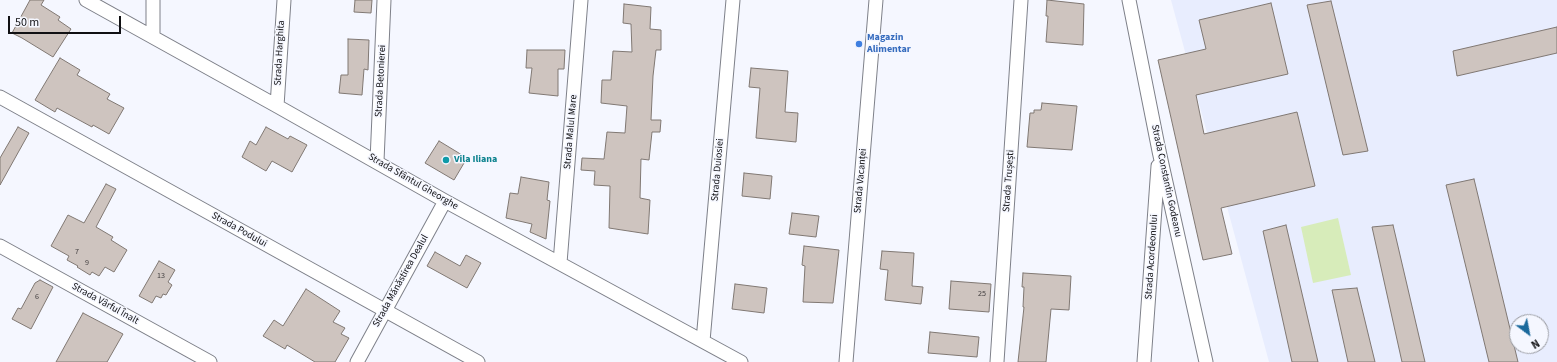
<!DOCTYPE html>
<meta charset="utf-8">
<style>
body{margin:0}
#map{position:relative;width:1557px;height:362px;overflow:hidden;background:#f5f7ff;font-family:"Source Sans 3",sans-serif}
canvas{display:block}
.north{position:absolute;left:1509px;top:314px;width:40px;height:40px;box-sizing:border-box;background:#f5f7ff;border:1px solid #999ba1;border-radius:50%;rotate:148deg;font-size:11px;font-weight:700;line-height:16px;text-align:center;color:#101013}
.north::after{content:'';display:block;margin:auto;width:14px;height:18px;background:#1b699c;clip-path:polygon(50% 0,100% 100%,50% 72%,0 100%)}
.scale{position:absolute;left:8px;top:16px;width:113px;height:18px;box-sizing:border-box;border:2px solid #101013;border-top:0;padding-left:5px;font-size:12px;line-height:14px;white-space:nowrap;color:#101013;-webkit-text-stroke:3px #f5f7ff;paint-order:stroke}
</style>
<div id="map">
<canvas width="1557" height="362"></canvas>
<div class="north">N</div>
<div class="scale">50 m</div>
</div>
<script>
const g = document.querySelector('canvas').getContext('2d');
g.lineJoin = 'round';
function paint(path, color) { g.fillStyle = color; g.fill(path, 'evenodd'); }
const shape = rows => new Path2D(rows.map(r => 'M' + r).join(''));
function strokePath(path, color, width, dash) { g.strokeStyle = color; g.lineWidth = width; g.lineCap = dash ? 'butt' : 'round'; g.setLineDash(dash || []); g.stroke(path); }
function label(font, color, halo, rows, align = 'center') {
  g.font = font + ' "Source Sans 3",sans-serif'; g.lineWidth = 3; g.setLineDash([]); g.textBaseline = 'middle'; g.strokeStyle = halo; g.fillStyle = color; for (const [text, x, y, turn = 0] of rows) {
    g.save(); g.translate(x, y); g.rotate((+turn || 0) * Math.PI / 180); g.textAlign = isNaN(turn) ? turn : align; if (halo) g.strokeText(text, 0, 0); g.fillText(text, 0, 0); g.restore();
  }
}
paint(shape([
 [1171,0,1557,0,1557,362,1269,362],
 [1517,322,1541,322,1541,346,1517,346]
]), '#e8edfe');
paint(shape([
 [1338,218,1351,275,1313,283,1301,227]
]), '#d7ecba');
const building = shape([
 [30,0,44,0,41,5,60,17,58,20,71,29,53,57,22,38,12,33,30,0],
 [355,0,372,0,371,13,354,12,355,0],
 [1047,0,1084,4,1083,45,1046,42,1048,16,1046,16,1047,0],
 [1331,1,1368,151,1343,155,1307,5,1331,1],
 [1271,3,1288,74,1196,95,1204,134,1297,112,1315,186,1221,208,1232,254,1203,260,1158,60,1206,49,1199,20,1271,3],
 [624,4,651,7,650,29,661,30,661,50,656,50,653,76,651,120,661,120,660,132,652,132,649,160,641,159,640,198,650,200,648,234,609,228,610,186,594,185,595,171,581,170,582,158,604,159,607,132,625,133,627,106,601,103,602,80,611,80,613,51,632,52,631,24,623,23,624,4],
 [1557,27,1557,53,1457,76,1453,51,1557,27],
 [348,39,369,40,368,70,364,69,362,95,339,93,341,75,348,75,348,39],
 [527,50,565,50,564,69,558,69,558,96,529,93,532,68,526,68,527,50],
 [60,58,80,70,77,75,110,94,107,99,124,108,109,134,93,125,92,127,57,108,55,112,35,100,60,58],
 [751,68,788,71,785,112,798,113,796,142,756,138,760,88,749,87,751,68],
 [1042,103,1077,106,1072,150,1027,147,1030,113,1034,113,1034,110,1041,110,1042,103],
 [18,127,29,133,0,185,0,158,18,127],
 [266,127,288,139,290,136,307,145,292,172,272,161,266,171,242,157,250,141,256,145,266,127],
 [439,141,467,158,454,180,425,163,439,141],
 [744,173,772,176,770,199,742,196,744,173],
 [521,177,549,182,547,200,550,201,546,239,530,232,532,224,506,218,510,193,518,194,521,177],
 [1474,179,1518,362,1489,362,1446,185,1474,179],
 [106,184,116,189,96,227,113,237,111,240,127,250,114,272,105,267,99,276,92,272,90,275,77,267,78,266,67,260,69,256,51,246,68,215,84,223,106,184],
 [792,213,819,216,816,237,789,234,792,213],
 [1286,225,1318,362,1292,362,1263,231,1286,225],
 [1393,225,1425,362,1402,362,1372,227,1393,225],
 [804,246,839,250,833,303,803,302,805,266,802,265,804,246],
 [882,251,914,253,912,286,923,287,921,304,885,300,888,270,880,269,882,251],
 [435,252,460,266,466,255,481,263,467,288,427,266,435,252],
 [159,261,175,270,168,282,172,285,166,295,163,294,161,298,156,296,152,303,139,296,159,261],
 [1023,273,1071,276,1069,310,1051,309,1046,362,1018,362,1024,307,1023,307,1024,287,1022,287,1023,273],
 [40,280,53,287,31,329,12,319,18,308,21,309,35,283,40,280],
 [951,281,991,284,989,312,949,309,951,281],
 [735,284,767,288,764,313,732,309,735,284],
 [1357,288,1375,362,1348,362,1332,290,1357,288],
 [306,289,340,311,333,322,345,328,341,334,349,338,335,362,315,362,287,345,285,349,263,336,274,320,283,326,306,289],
 [83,313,123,334,107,362,56,362,83,313],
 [930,332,979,337,977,357,928,353,930,332]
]);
paint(building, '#cec4bf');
strokePath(building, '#807873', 1);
const street = shape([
 [86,0,277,106,445,201,741,362],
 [153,0,153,37],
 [1129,0,1159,151,1206,362],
 [0,97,478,362],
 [277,106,284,0],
 [377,161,384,0],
 [0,246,210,362],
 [560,263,581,0],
 [703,341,733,0],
 [357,362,445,201],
 [846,362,876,0],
 [997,362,1021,0],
 [1144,362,1158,166]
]);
strokePath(street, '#7e8089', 15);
strokePath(street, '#fff', 13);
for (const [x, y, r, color] of [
 [859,44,4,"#3f7fe0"],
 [446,160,4,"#0f9aa8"]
]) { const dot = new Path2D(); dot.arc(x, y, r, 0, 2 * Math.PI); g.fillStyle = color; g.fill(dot); strokePath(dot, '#f5f7ff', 1.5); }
label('8px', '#403d3e', null, [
 ["7",77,252],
 ["9",87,263],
 ["13",161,276],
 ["25",982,294],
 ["6",37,297]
]);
label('bold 10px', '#366cbe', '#f5f7ff', [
 ["Magazin",867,38],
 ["Alimentar",867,50]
], 'left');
label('10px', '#101013', '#f5f7ff', [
 ["Strada Harghita",280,53,-87],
 ["Strada Betonierei",381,81,-87],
 ["Strada Malul Mare",571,132,-85],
 ["Strada Duiosiei",718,170,-85],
 ["Strada Vacanței",861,181,-85],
 ["Strada Trușești",1009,181,-86],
 ["Strada Constantin Godeanu",1166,181,78],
 ["Strada Sfântul Gheorghe",413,182,30],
 ["Strada Podului",239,230,29],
 ["Strada Acordeonului",1152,257,-86],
 ["Strada Mănăstirea Dealul",401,281,-61],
 ["Strada Vârful Înalt",105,304,29]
]);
label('bold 10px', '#0d838f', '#f5f7ff', [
 ["Vila Iliana",454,160]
], 'left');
</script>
